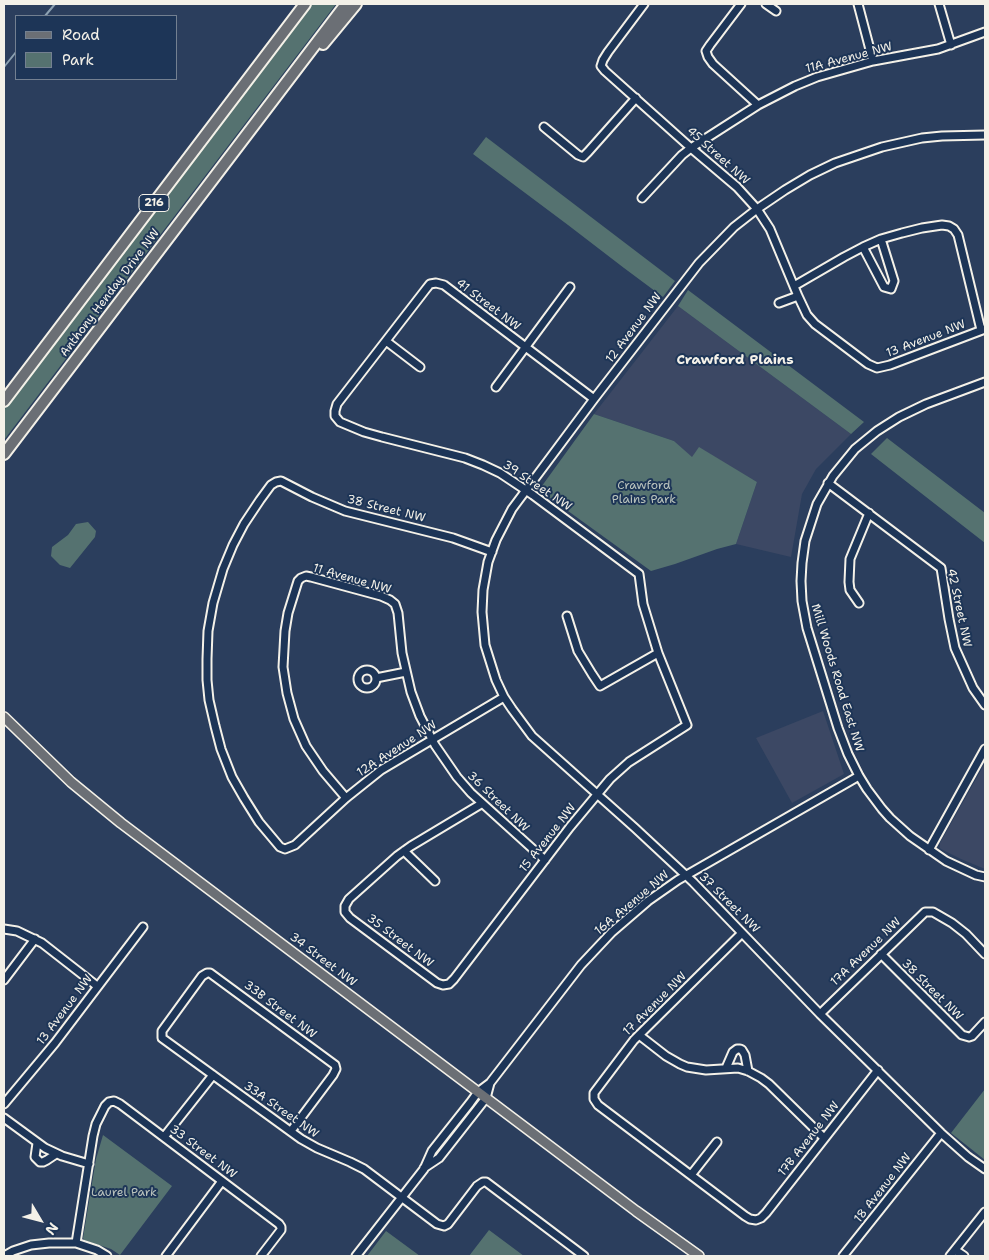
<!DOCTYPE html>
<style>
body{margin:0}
#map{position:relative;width:989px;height:1260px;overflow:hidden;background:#2b3e5d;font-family:"Shantell Sans",sans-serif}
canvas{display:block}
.frame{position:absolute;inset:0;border:5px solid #f4f1e8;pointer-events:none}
.legend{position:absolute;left:15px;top:15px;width:162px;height:65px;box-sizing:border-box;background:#1d3557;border:1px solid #738091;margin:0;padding:6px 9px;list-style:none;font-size:15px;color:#f4f1e8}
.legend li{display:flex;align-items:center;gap:10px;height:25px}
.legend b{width:25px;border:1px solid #738091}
.north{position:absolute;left:15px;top:1195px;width:50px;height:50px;-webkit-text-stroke:4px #1d3557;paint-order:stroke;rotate:127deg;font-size:14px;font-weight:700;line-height:20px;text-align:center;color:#f4f1e8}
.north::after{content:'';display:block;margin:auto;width:18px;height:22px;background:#f4f1e8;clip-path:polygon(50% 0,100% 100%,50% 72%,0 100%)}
</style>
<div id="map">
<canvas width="989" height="1260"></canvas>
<div class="frame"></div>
<ul class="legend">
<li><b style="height:6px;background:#6b6f75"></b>Road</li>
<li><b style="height:14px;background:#557270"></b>Park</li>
</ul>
<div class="north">N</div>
</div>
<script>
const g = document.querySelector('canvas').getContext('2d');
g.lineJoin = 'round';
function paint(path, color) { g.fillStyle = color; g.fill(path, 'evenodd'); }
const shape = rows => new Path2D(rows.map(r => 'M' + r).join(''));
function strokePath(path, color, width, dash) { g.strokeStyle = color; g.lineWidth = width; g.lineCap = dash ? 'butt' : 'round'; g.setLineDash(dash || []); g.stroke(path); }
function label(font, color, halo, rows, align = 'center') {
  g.font = font + ' "Shantell Sans",sans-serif'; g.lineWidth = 4; g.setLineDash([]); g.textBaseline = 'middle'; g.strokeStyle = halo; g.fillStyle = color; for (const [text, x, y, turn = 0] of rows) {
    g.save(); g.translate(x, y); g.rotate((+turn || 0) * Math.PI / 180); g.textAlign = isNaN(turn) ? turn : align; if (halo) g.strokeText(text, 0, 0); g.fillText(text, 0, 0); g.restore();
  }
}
paint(shape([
 [678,306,851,434,816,469,802,494,791,557,736,544,757,482,699,448,692,458,674,441,594,414],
 [823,711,844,774,792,803,756,738],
 [985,763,985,869,961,859,941,849,940,848,940,843]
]), '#3c4864');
paint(shape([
 [312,4,336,4,4,440,4,410],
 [486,137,675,281,663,297,624,268,568,225,473,154],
 [688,290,864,422,851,434,678,306],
 [594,414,674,441,692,457,699,447,757,482,736,544,717,549,675,564,651,571,539,490],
 [887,438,985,513,985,543,871,454],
 [88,522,96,531,95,537,70,568,60,565,51,556,52,547,68,535,76,524],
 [985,1089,985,1160,951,1133],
 [103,1135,172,1186,120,1255,111,1249,84,1240,83,1238,96,1159],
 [489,1230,524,1256,469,1256],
 [386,1231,420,1256,367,1256]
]), '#557270');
strokePath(shape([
 [45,16,55,4],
 [4,67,16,52]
]), '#8ba0b1', 2);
const minor = shape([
 [644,4,608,52,603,60,601,66,605,71,691,148,737,187,757,209,770,229,798,296,807,315,815,324,868,364,877,368,890,365,985,329],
 [741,4,710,45,706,51,708,57,713,64,758,105],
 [766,4,776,11],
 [858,4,873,61],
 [939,4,951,45],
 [544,127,578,155,583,157,588,152,636,98],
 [985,135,942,136,922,138,882,147,835,163,810,175,785,190,757,209,734,227,699,263,594,399,512,509,496,540,488,562,483,590,482,612,485,645,496,680,504,697,512,709,532,736,635,828,693,882,820,1014,941,1133,968,1157,985,1169],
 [642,198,682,155,691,148,758,105,795,86,817,77,873,61,938,49,985,32],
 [863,247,884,287,891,289,894,281,881,239],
 [794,286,844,257,863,247,881,239,902,233,922,228,942,225,949,226,954,229,958,235,981,330],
 [779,303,798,296],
 [386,341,420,367],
 [985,382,926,404,899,417,877,431,855,449,833,476,817,504,805,541,802,563,801,581,802,601,807,628,838,728,848,754,859,776,867,789,882,809,890,818,910,836,946,861,976,875,985,877],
 [496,387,570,287],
 [828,483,941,568,949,619,955,648,973,688,985,705],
 [492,552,453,538,345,511,312,497,281,481,276,482,271,485,260,500,244,524,233,545,223,569,213,603,208,631,207,659,207,680,209,700,215,726,221,749,232,777,244,798,259,822,280,847,285,849,295,845,346,798,381,770,504,697],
 [859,603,850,590,849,582,850,559,869,513],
 [567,616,578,651,592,674,600,686,658,653],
 '358 679a9 9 0 1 1 18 0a9 9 0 1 1-18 0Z',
 [376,678,406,672],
 [346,798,323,771,306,746,294,719,287,693,283,667,285,631,288,613,298,581,301,578,306,576,311,577,381,596,390,600,395,604,398,613,402,653,411,692,420,716,435,745,457,777,471,793,545,860],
 [481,804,411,846,397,856,349,899,345,906,345,912,350,918,437,983,443,985,449,984,454,979,570,827,610,779,629,762,687,725,658,653,643,604,639,574,533,495,500,473,483,465,465,458,382,437,364,432,340,422,335,416,335,411,337,404,426,289,430,284,436,283,444,285,594,399],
 [929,850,985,749],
 [404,851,435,881],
 [4,929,17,931,42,943,97,986],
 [742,933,634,1040,594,1093,594,1099,598,1105,745,1216,750,1219,756,1220,761,1218,766,1213,878,1070],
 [881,954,962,1035,969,1037,972,1036,985,1022],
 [4,980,35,939],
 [820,1014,925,912,933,912,952,923,966,934,985,954],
 [639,1035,666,1056,680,1064,687,1067,706,1070,738,1068,748,1071,761,1078,769,1084,824,1138],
 [726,1068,733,1052,737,1049,740,1049,742,1050,745,1055,748,1071],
 [4,1104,55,1043,143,927],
 [4,1118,45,1148,62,1156,89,1164],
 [291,1131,333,1075,336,1069,335,1065,210,973,207,973,202,976,162,1031,162,1038,301,1139,317,1148,350,1162,364,1169,437,1224,444,1226,448,1224,477,1186,483,1182,486,1182,584,1256],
 [164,1137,213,1075],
 [37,1143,35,1157,40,1162,43,1162,47,1160,56,1154],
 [424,1168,439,1158,486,1098,490,1083],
 [691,1175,717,1142],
 [76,1243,93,1136,96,1124,105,1106,109,1102,114,1101,120,1104,279,1224,281,1227,281,1230,261,1256],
 [955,1250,964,1256],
 [4,1256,13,1251,31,1245,49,1243,76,1243,97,1250,107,1256],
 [166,1256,222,1181],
 [356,1256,424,1169,432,1151,470,1103,478,1092,490,1083,581,965,612,932,648,901,678,880,859,776],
 [843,1256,941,1133],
 [950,1256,985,1212]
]);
const major = shape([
 [4,717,71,782,121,823,636,1211,699,1256]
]);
const highway = shape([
 [323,44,356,4],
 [4,401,305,4],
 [4,454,346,4]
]);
strokePath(minor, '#f4f1e8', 11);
strokePath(major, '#f4f1e8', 12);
strokePath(highway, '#f4f1e8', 14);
strokePath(minor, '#1d3557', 7);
strokePath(major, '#6b6f75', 9);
strokePath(highway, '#6b6f75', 10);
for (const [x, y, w] of [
 [154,203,30]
]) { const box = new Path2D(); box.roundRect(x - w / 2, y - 8.5, w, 17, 4); g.fillStyle = '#1d3557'; g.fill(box); strokePath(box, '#f4f1e8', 1); }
label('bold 11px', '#f4f1e8', null, [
 ["216",154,203]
]);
label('12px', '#f4f1e8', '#1d3557', [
 ["11A Avenue NW",849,58,-15],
 ["45 Street NW",718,156,42],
 ["Anthony Henday Drive NW",110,293,-53],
 ["41 Street NW",488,305,37],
 ["12 Avenue NW",634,328,-53],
 ["13 Avenue NW",926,339,-21],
 ["39 Street NW",537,486,34],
 ["38 Street NW",386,509,14],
 ["11 Avenue NW",352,579,16],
 ["42 Street NW",959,608,78],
 ["Mill Woods Road East NW",837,678,73],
 ["12A Avenue NW",397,749,-33],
 ["36 Street NW",498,802,44],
 ["15 Avenue NW",548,838,-52],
 ["16A Avenue NW",632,903,-40],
 ["37 Street NW",729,903,45],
 ["35 Street NW",400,941,37],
 ["17A Avenue NW",866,952,-44],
 ["34 Street NW",323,960,37],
 ["38 Street NW",932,990,45],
 ["17 Avenue NW",655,1004,-45],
 ["13 Avenue NW",65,1010,-53],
 ["33B Street NW",280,1010,37],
 ["33A Street NW",281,1110,35],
 ["17B Avenue NW",809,1139,-52],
 ["33 Street NW",203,1152,37],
 ["18 Avenue NW",883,1188,-52]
]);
label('12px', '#bcc5be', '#1d3557', [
 ["Crawford",644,486],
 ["Plains Park",644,500],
 ["Laurel Park",124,1193]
]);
label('bold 14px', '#f4f1e8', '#1d3557', [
 ["Crawford Plains",735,360]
]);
</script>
